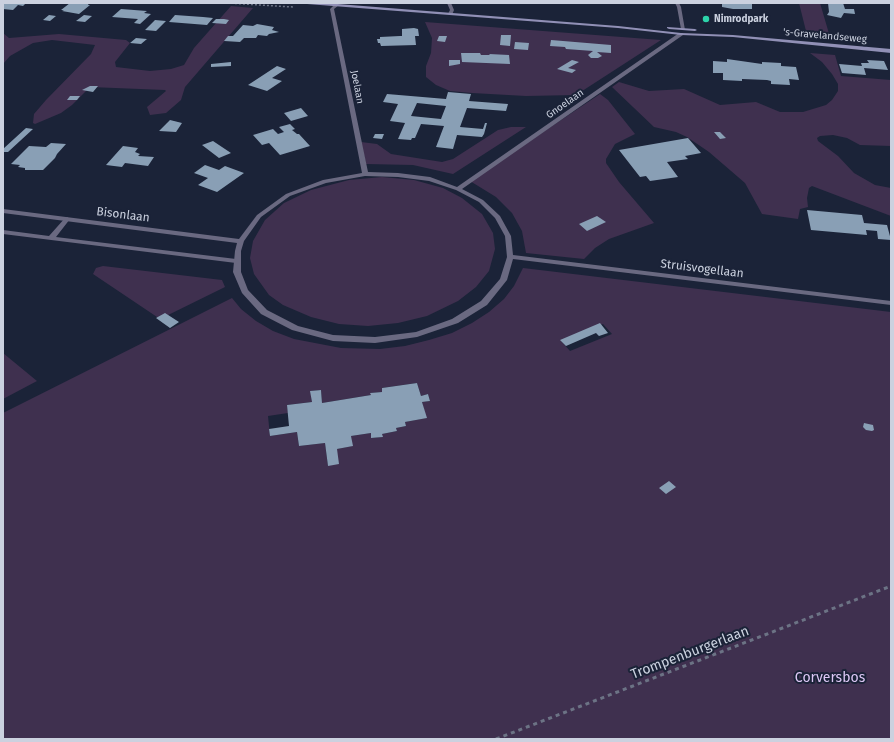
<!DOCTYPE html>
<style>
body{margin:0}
#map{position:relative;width:894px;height:742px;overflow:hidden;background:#1b2338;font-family:"Fira Sans",sans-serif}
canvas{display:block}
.frame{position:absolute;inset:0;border:4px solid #cbd1df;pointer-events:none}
</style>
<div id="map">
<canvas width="894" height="742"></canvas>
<div class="frame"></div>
</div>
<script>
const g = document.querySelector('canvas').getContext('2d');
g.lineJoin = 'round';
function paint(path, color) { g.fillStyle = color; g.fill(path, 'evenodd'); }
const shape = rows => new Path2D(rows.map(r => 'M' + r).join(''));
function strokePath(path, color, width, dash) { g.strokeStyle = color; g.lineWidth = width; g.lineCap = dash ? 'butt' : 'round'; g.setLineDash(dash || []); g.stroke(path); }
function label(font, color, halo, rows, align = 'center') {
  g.font = font + ' "Fira Sans",sans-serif'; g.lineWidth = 4; g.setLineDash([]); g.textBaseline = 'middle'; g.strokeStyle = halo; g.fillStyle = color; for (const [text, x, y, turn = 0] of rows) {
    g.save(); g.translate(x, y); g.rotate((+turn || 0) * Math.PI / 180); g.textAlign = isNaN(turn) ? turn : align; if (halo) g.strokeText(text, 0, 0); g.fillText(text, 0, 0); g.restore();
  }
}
paint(shape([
 [799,3,820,3,830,37,807,35],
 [231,6,253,8,185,87,181,100,166,113,150,115,147,107,166,91,165,90,90,87,72,105,61,113,35,124,33,123,34,114,46,100,91,54,95,45,52,40,33,43,10,56,3,64,3,33,9,38,59,34,126,40,130,43,115,62,116,67,150,71,171,69,184,65,194,48],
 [425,22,661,40,576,95,526,96,472,93,450,91,436,85,426,77,426,66,431,53,432,38],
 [810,53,835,55,841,76,891,80,891,146,860,145,847,138,833,135,820,136,817,138,818,141,838,156,854,173,875,185,891,188,891,216,812,186,809,188,807,198,808,207,800,209,798,219,762,214,745,183,709,152,687,137,676,132,654,127,612,87,619,82,649,91,684,89,720,105,756,102,780,112,803,112,826,105,832,100,838,91,838,84,832,74,822,62],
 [600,94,608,100,635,134,615,144,606,159,606,163,619,182,654,223,609,239,595,248,584,259,526,253,522,231,512,213,496,197,470,181],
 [511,127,526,127,453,174,413,165,366,164,361,142,377,144,391,154,442,162,453,159,498,130],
 [382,177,414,180,443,188,462,198,482,214,493,233,495,249,489,271,476,287,458,301,427,316,398,323,368,326,339,324,311,317,283,305,269,295,254,274,250,258,253,241,265,220,284,203,311,190,349,180],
 [103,266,222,280,225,287,160,319,93,274,96,268],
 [523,268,891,312,891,739,3,739,3,413,232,298,241,309,256,321,273,331,294,339,341,348,380,349,405,346,429,340,452,333,472,323,489,312,504,299,514,286],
 [603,324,612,334,570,351,561,341],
 [417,383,421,396,428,394,430,401,422,402,426,418,405,422,406,426,396,428,397,431,382,434,382,437,372,438,371,433,351,436,352,446,337,449,328,466,325,443,299,446,297,432,270,436,268,416,288,413,287,405,312,402,311,391,321,390,322,403,371,395,371,393,382,392,382,388],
 [3,353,37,381,3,399]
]), '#3f304f');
paint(shape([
 [3,3,26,3,23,6,18,5,13,10,3,9],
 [70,3,89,3,88,5,90,5,79,14,62,11,64,10,61,10],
 [722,3,752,3,752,9,733,9,722,7],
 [828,3,843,3,845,9,854,9,855,14,844,13,841,18,827,15,829,12],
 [121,9,147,11,144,13,151,14,140,24,134,23,138,19,112,17],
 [49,15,56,16,50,21,43,20],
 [84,15,92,16,85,22,76,21],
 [175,15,203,17,213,18,207,25,169,22],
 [216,19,224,19,229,20,226,24,212,23],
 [155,20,166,21,156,31,145,30],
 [257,24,274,27,272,30,279,32,269,34,267,36,258,35,256,38,244,38,240,42,224,41,228,36,233,36,243,25,253,26],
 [414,28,418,29,419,36,415,36,416,45,381,46,380,43,378,43,377,39,380,39,380,37,400,36,402,36,402,29],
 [501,35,511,35,510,46,500,45],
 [439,36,447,36,445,42,437,41],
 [136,38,147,39,141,44,130,43],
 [551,40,611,45,611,53,597,52,602,56,598,58,591,58,588,55,593,51,566,49,565,47,550,46],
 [515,42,529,43,528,50,514,49],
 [461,53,480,53,481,55,490,55,489,54,509,55,510,64,462,62],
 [727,59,762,64,762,62,781,63,781,66,796,67,799,80,789,79,790,85,771,84,771,81,767,80,742,79,742,81,723,80,723,73,713,73,713,61,727,62],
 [449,60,460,60,460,64,449,66],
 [572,60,579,62,568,68,576,70,572,73,557,69],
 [867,60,884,61,888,70,864,68,866,75,842,73,839,64,862,66,861,63,869,63],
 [231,62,231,66,211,67,211,64],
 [277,66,286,69,272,78,282,81,267,91,248,85],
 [90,86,98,86,93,92,82,90],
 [448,92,471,94,469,101,508,104,506,111,467,108,460,127,483,129,485,123,487,123,484,134,482,137,457,135,453,149,436,147,444,126,421,124,415,138,412,138,411,140,398,139,405,123,390,121,398,104,383,102,387,94,446,99],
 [417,103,446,106,441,119,411,116],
 [70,96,80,96,77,100,67,100],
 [301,108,308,116,291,121,284,113],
 [170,120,182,123,176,132,159,131],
 [290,124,295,129,292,130,297,134,299,134,310,146,280,155,269,143,262,145,253,135,273,129,278,134,284,132,279,127],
 [26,128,33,129,8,152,3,152,3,149],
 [714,132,720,132,726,138,720,139],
 [375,134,384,134,382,139,373,138],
 [688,138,701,153,685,156,688,159,667,162,678,177,650,181,646,176,640,177,619,150],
 [213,141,231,153,219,158,202,145],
 [51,143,66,144,57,154,55,158,43,170,25,170,25,168,18,167,20,165,11,164,29,146,46,147],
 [123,146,138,148,135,152,140,154,138,156,154,157,148,166,125,163,122,167,106,165],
 [205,165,219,170,225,166,244,173,217,192,198,185,208,178,194,173],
 [807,210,862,215,864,223,887,225,891,240,878,239,877,231,866,230,867,235,811,230],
 [597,216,606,222,587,231,579,224],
 [165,313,179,322,170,328,156,318],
 [600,323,608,333,599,336,596,333,566,346,560,340],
 [417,383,421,396,428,394,430,401,422,402,427,418,405,422,406,426,396,428,397,431,382,434,383,437,371,438,371,433,351,436,353,446,337,449,339,464,328,466,325,443,299,446,297,432,270,436,269,429,289,426,287,405,312,402,310,391,321,390,322,403,371,395,370,393,382,392,382,388],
 [864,423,873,425,874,430,872,431,866,430,863,427],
 [669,481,676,487,666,494,659,488]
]), '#899fb5');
strokePath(shape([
 [227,3,293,7]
]), '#6c7385', 1.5, [2, 2]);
strokePath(shape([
 [496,739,891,586]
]), '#6c7385', 3, [4, 4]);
paint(shape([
 [67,217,70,219,56,237,236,259,239,261,236,263,3,234,3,230,49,236,65,218,67,217]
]), '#6a6981');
paint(shape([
 [447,3,451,3,454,10,452,15,448,14,450,10,447,3],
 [675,3,679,3,681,7,685,30,681,29,677,7,675,3],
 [335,4,339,5,334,9,368,172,398,173,430,177,457,187,679,33,683,33,683,35,462,189,483,200,500,216,511,236,513,255,891,301,891,305,513,259,507,280,487,305,458,323,417,337,375,343,333,341,292,330,261,314,242,293,233,272,235,251,237,243,3,213,3,209,239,239,257,215,286,194,323,180,362,173,330,9,335,4],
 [365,176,398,177,429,181,456,190,479,202,495,218,505,236,507,257,500,279,481,301,452,319,416,332,375,337,333,335,298,326,267,310,248,290,241,272,241,251,244,241,261,217,290,196,326,183,365,176]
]), '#6a6981');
paint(shape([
 [305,3,325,3,618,26,681,33,733,35,891,49,891,53,733,37,681,35,618,28,307,4,305,3],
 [667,27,695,29,697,30,695,31,669,29,667,28,667,27]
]), '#9190b6');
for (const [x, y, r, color] of [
 [706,19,4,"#2dd4ab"]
]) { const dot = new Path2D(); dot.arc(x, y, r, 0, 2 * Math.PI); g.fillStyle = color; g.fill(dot); strokePath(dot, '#1b2338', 1.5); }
label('bold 10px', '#cbd1df', '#1b2338', [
 ["Nimrodpark",714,19]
], 'left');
label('10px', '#cbd1df', '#1b2338', [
 ["'s-Gravelandseweg",825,36,5],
 ["Joelaan",357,87,79],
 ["Gnoelaan",565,104,-35]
]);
label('12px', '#cbd1df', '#1b2338', [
 ["Bisonlaan",123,215,7],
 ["Struisvogellaan",702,269,7]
]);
label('14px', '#cbd1df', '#1b2338', [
 ["Trompenburgerlaan",690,653,-21]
]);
label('14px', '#ddc7f5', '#1b2338', [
 ["Corversbos",830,678]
]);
</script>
